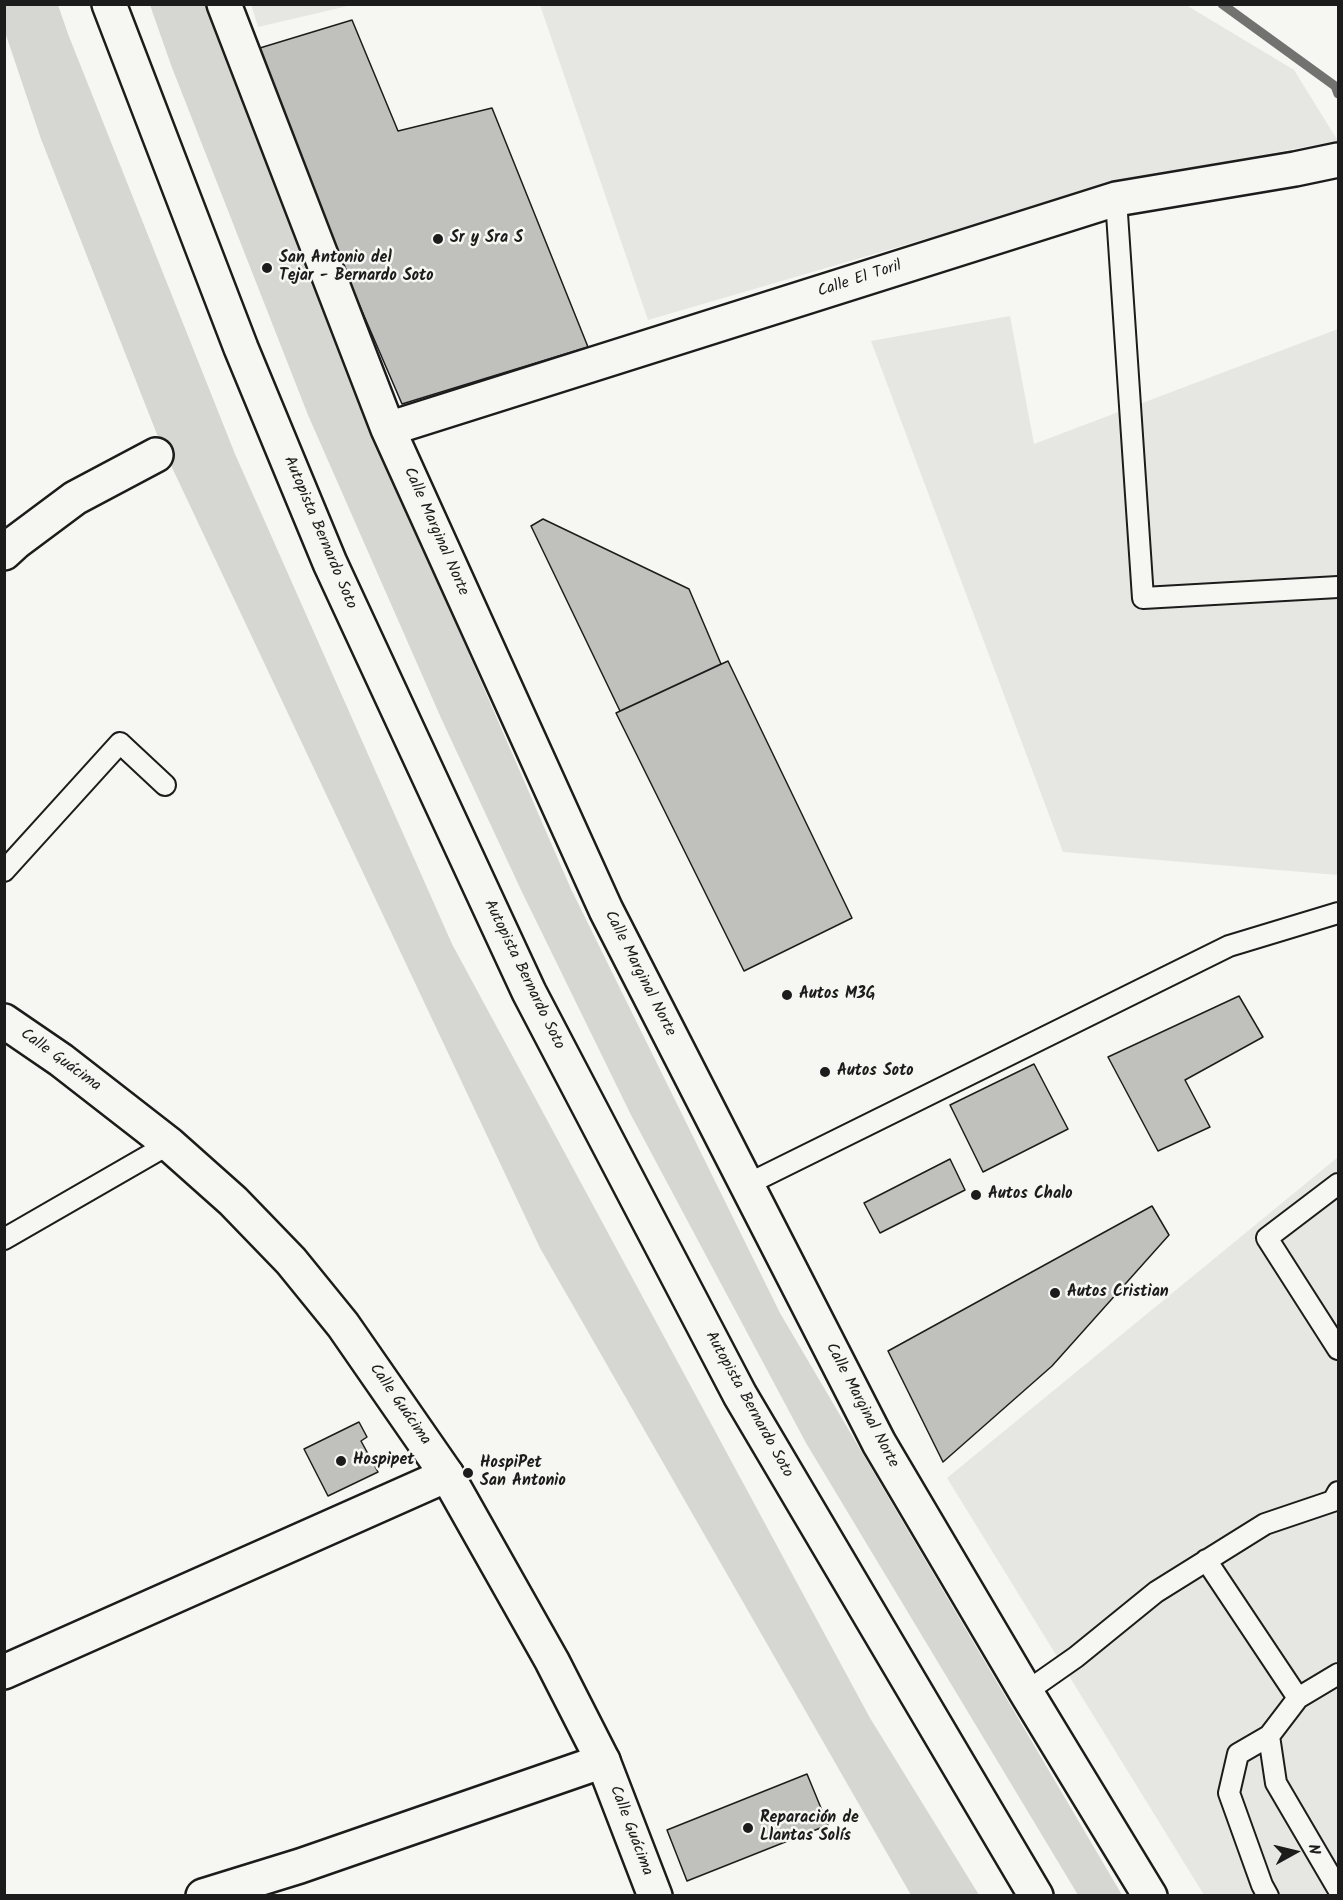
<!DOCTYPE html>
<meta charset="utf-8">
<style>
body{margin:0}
#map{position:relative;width:1343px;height:1900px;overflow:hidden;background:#f6f6f2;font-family:Kalam,sans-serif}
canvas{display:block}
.frame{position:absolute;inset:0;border:6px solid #1c1c1c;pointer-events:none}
.north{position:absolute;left:1265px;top:1822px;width:60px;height:60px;-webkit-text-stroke:4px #f6f6f2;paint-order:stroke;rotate:82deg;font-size:16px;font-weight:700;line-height:24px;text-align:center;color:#1c1c1c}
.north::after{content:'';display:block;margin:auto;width:21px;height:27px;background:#1c1c1c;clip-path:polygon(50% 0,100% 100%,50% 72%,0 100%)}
</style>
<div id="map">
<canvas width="1343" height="1900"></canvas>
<div class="frame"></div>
<div class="north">N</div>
</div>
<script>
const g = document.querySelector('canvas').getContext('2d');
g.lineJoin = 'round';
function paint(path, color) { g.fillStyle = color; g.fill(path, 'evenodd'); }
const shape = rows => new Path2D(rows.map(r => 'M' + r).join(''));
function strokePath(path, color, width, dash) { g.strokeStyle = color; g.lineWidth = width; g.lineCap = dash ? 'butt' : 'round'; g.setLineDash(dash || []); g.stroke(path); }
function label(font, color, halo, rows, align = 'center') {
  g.font = font + ' Kalam,sans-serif'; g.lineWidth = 5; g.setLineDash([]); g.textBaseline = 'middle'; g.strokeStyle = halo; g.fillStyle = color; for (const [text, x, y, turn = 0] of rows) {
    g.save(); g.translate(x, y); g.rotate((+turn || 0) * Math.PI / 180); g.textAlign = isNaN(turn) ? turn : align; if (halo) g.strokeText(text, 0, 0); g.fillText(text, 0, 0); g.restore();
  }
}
paint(shape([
 [251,4,352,4,352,5,258,27],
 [540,5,1186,5,1294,70,1338,141,1112,182,1011,214,648,320],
 [1010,316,1034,444,1338,329,1338,875,1063,852,871,341],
 [1338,1157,1338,1895,1204,1895,947,1478]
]), '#e6e6e2');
paint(shape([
 [4,5,58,5,68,34,235,454,452,944,870,1718,979,1895,911,1895,540,1248,160,442,41,139,5,32],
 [150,5,207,5,228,64,376,440,571,889,780,1313,1122,1895,1078,1895,806,1443,631,1115,521,890,441,718,308,415,171,65]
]), '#d6d6d2');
strokePath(shape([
 [1222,4,1335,86,1338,94]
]), '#727271', 9);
const building = shape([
 [352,20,398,131,492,108,588,347,402,404,250,51,352,20],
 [543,519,689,589,721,664,620,711,531,526,543,519],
 [728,661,852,918,744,971,616,713,728,661],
 [1239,996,1263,1037,1185,1080,1210,1127,1158,1151,1108,1057,1239,996],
 [1034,1064,1068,1129,983,1172,950,1105,1034,1064],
 [950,1159,965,1190,880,1233,864,1203,950,1159],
 [1152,1206,1169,1235,1052,1366,943,1462,888,1351,1152,1206],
 [359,1422,367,1437,361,1441,378,1472,328,1496,304,1449,359,1422],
 [807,1774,828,1825,687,1881,667,1830,807,1774]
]);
paint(building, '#c0c0bd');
strokePath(building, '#1c1c1c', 1.5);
const lane = shape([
 [1116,199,1143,598,1338,587],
 [4,871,120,743,165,785],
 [1338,1184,1267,1238,1338,1349],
 [746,1185,1229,946,1338,913],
 [4,1239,169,1144],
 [1206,1560,1298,1698],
 [1026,1692,1076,1657,1156,1592,1265,1524,1333,1501,1338,1492],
 [1269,1736,1276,1783,1338,1889],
 [1268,1896,1262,1885,1229,1793,1238,1754,1269,1736,1298,1698,1338,1674]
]);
const street = shape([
 [224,4,388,429,606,910,879,1443,1026,1692,1150,1896],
 [388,429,1116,199,1295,169,1338,160],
 [4,553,16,542,75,498,156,455],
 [4,1672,447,1475],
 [203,1896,300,1866,603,1761]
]);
const secondary = shape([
 [4,1021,61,1060,169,1144,233,1201,291,1261,343,1325,447,1475,552,1661,603,1761,655,1896]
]);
const highway = shape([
 [109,4,241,348,330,563,529,992,740,1395,1036,1896]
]);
strokePath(lane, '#1c1c1c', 24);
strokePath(street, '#1c1c1c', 38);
strokePath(secondary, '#1c1c1c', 38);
strokePath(highway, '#1c1c1c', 38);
strokePath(lane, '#f6f6f2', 20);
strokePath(street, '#f6f6f2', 33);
strokePath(secondary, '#f6f6f2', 33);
strokePath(highway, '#f6f6f2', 33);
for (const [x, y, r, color] of [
 [438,239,6,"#1c1c1c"],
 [267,268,6,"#1c1c1c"],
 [787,995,6,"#1c1c1c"],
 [825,1072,6,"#1c1c1c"],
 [976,1195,6,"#1c1c1c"],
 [1055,1293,6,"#1c1c1c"],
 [341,1461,6,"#1c1c1c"],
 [468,1473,6,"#1c1c1c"],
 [748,1828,6,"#1c1c1c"]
]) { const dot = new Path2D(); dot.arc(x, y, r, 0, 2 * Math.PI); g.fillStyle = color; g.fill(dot); strokePath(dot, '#f6f6f2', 2); }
label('bold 16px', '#1c1c1c', '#f6f6f2', [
 ["Sr y Sra S",450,239],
 ["San Antonio del",279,259],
 ["Tejar - Bernardo Soto",279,277],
 ["Autos M3G",799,995],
 ["Autos Soto",837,1072],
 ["Autos Chalo",988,1195],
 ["Autos Cristian",1067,1293],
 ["Hospipet",353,1461],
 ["HospiPet",480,1464],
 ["San Antonio",480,1482],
 ["Reparación de",760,1819],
 ["Llantas Solís",760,1837]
], 'left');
label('16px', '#1c1c1c', '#f6f6f2', [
 ["Calle El Toril",860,280,-18],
 ["Calle Marginal Norte",435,532,66],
 ["Autopista Bernardo Soto",319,533,67],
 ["Calle Marginal Norte",639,974,63],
 ["Autopista Bernardo Soto",523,975,64],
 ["Calle Guácima",60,1061,36],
 ["Calle Guácima",399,1405,55],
 ["Autopista Bernardo Soto",748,1405,61],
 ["Calle Marginal Norte",861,1406,62],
 ["Calle Guácima",630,1831,69]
]);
</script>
